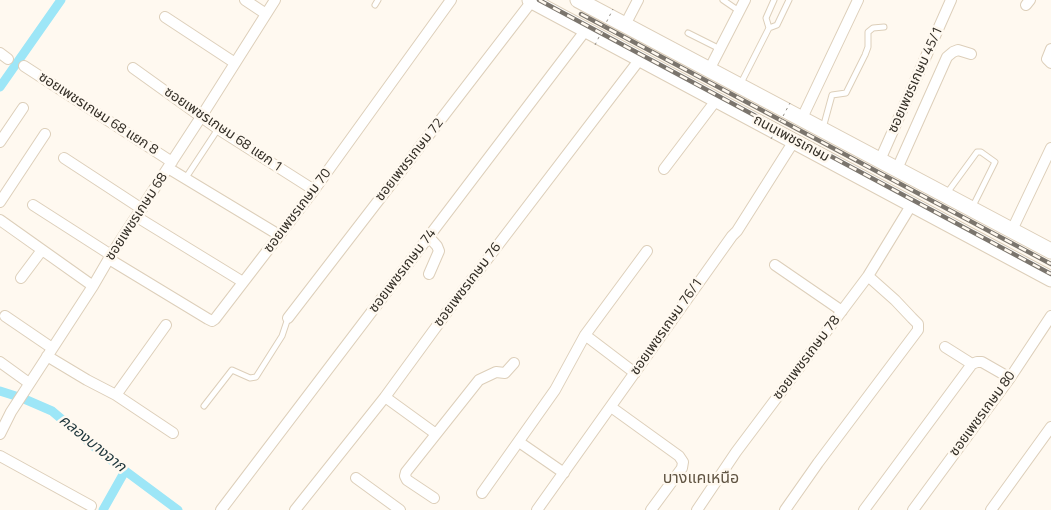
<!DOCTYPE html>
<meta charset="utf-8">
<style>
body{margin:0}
canvas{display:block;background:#fff9f0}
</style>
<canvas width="1051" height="510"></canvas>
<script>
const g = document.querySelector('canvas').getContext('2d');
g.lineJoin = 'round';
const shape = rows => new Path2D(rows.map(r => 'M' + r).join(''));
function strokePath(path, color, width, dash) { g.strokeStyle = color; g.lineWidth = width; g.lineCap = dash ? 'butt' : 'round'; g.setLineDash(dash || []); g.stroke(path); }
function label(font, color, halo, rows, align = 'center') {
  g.font = font + ' "Titillium Web","Noto Sans Thai",sans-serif'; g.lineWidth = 5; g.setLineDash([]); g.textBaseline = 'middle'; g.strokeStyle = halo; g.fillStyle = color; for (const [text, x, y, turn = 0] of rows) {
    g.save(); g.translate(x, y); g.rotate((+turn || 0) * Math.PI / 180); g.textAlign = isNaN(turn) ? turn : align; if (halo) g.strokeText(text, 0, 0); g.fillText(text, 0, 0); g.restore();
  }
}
strokePath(shape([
 [0,87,61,0],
 [0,391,22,398,52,411,104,455,178,510],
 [103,510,125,471]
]), '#9de6f7', 9);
const lane = shape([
 [723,0,739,11],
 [774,0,766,18,769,28,777,25,789,0],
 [375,5,378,0],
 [688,33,720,49],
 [740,85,769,28],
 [823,128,832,95,846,93,865,55,868,47,868,32,873,28,884,27],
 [185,179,218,129],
 [947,193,977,152,981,152,995,162,973,206],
 [204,406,232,370,250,378,256,377,282,336,288,318]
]);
const street = shape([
 [245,0,266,14],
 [1026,5,1030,0],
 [165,17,235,63],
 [625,25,638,0],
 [1051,49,1047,59,1051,63],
 [0,53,8,59],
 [24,66,172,162],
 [133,68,218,129,314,190],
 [709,70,745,0],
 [802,118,858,0],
 [0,142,23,108],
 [64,158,142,209],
 [880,160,951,0],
 [168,168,279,235],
 [664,169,717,99],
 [897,169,947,57,953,52,958,50,971,54],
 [0,202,45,134],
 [33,205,111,255],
 [137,217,243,282],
 [0,220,93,286],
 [1012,230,1051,148],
 [109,259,208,319,212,321,215,319,314,190,451,0],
 [775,265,842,311],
 [429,274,439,251,437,246,429,237],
 [21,278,42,250],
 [5,316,52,348],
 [288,318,532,1],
 [585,335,635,373],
 [945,347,972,364],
 [47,356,87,380,116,395,166,325],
 [0,362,29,383],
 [116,395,173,433],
 [385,397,436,434],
 [611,407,679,456,683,462,682,468,651,510],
 [0,434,11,412,93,286,111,255,201,117,275,0],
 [519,442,564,473],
 [0,456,91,506],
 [356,478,400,510],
 [482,493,555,390,585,335,647,251],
 [434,498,407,480,405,476,406,472,479,380,496,372,505,373,514,363],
 [221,510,585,31],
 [295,510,385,397,450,308,640,59],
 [537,510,732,236,737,231,794,141],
 [697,510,736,452,868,276,912,204],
 [785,510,818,463,918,330,918,324,912,318,895,300,868,276],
 [864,510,972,364,977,362,982,362,1010,378],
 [913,510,1010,378,1051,316],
 [991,510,1051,427]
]);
const primary = shape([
 [530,0,1051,279],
 [578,0,1051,251]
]);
strokePath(lane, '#ddcfba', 7);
strokePath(street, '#ddcfba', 12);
strokePath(primary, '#ddcfba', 17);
strokePath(lane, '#fff', 5);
strokePath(street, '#fff', 10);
strokePath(primary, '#fff', 15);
const rail = shape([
 [539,0,1051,274],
 [581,14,1051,264]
]);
strokePath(rail, '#7b756d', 4.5);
strokePath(rail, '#fff9f0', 2.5, [8]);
strokePath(shape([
 [595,45,613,9],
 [771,139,790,103]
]), '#948f86', 1, [2.5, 4]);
label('14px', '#342f27', '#fff9f0', [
 ["ซอยเพชรเกษม 45/1",916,80,-66],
 ["ซอยเพชรเกษม 68 แยก 8",98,114,33],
 ["ซอยเพชรเกษม 68 แยก 1",223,130,34],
 ["ถนนเพชรเกษม",791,139,28],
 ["ซอยเพชรเกษม 72",410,160,-52],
 ["ซอยเพชรเกษม 70",298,211,-53],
 ["ซอยเพชรเกษม 68",137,217,-57],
 ["ซอยเพชรเกษม 74",403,271,-53],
 ["ซอยเพชรเกษม 76",468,285,-53],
 ["ซอยเพชรเกษม 76/1",667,327,-55],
 ["ซอยเพชรเกษม 78",807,358,-53],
 ["ซอยเพชรเกษม 80",983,414,-54]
]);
label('italic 15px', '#1d353b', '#fff9f0', [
 ["คลองบางจาก",92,444,39]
]);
label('16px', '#605442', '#fff9f0', [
 ["บางแคเหนือ",701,479]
]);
</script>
